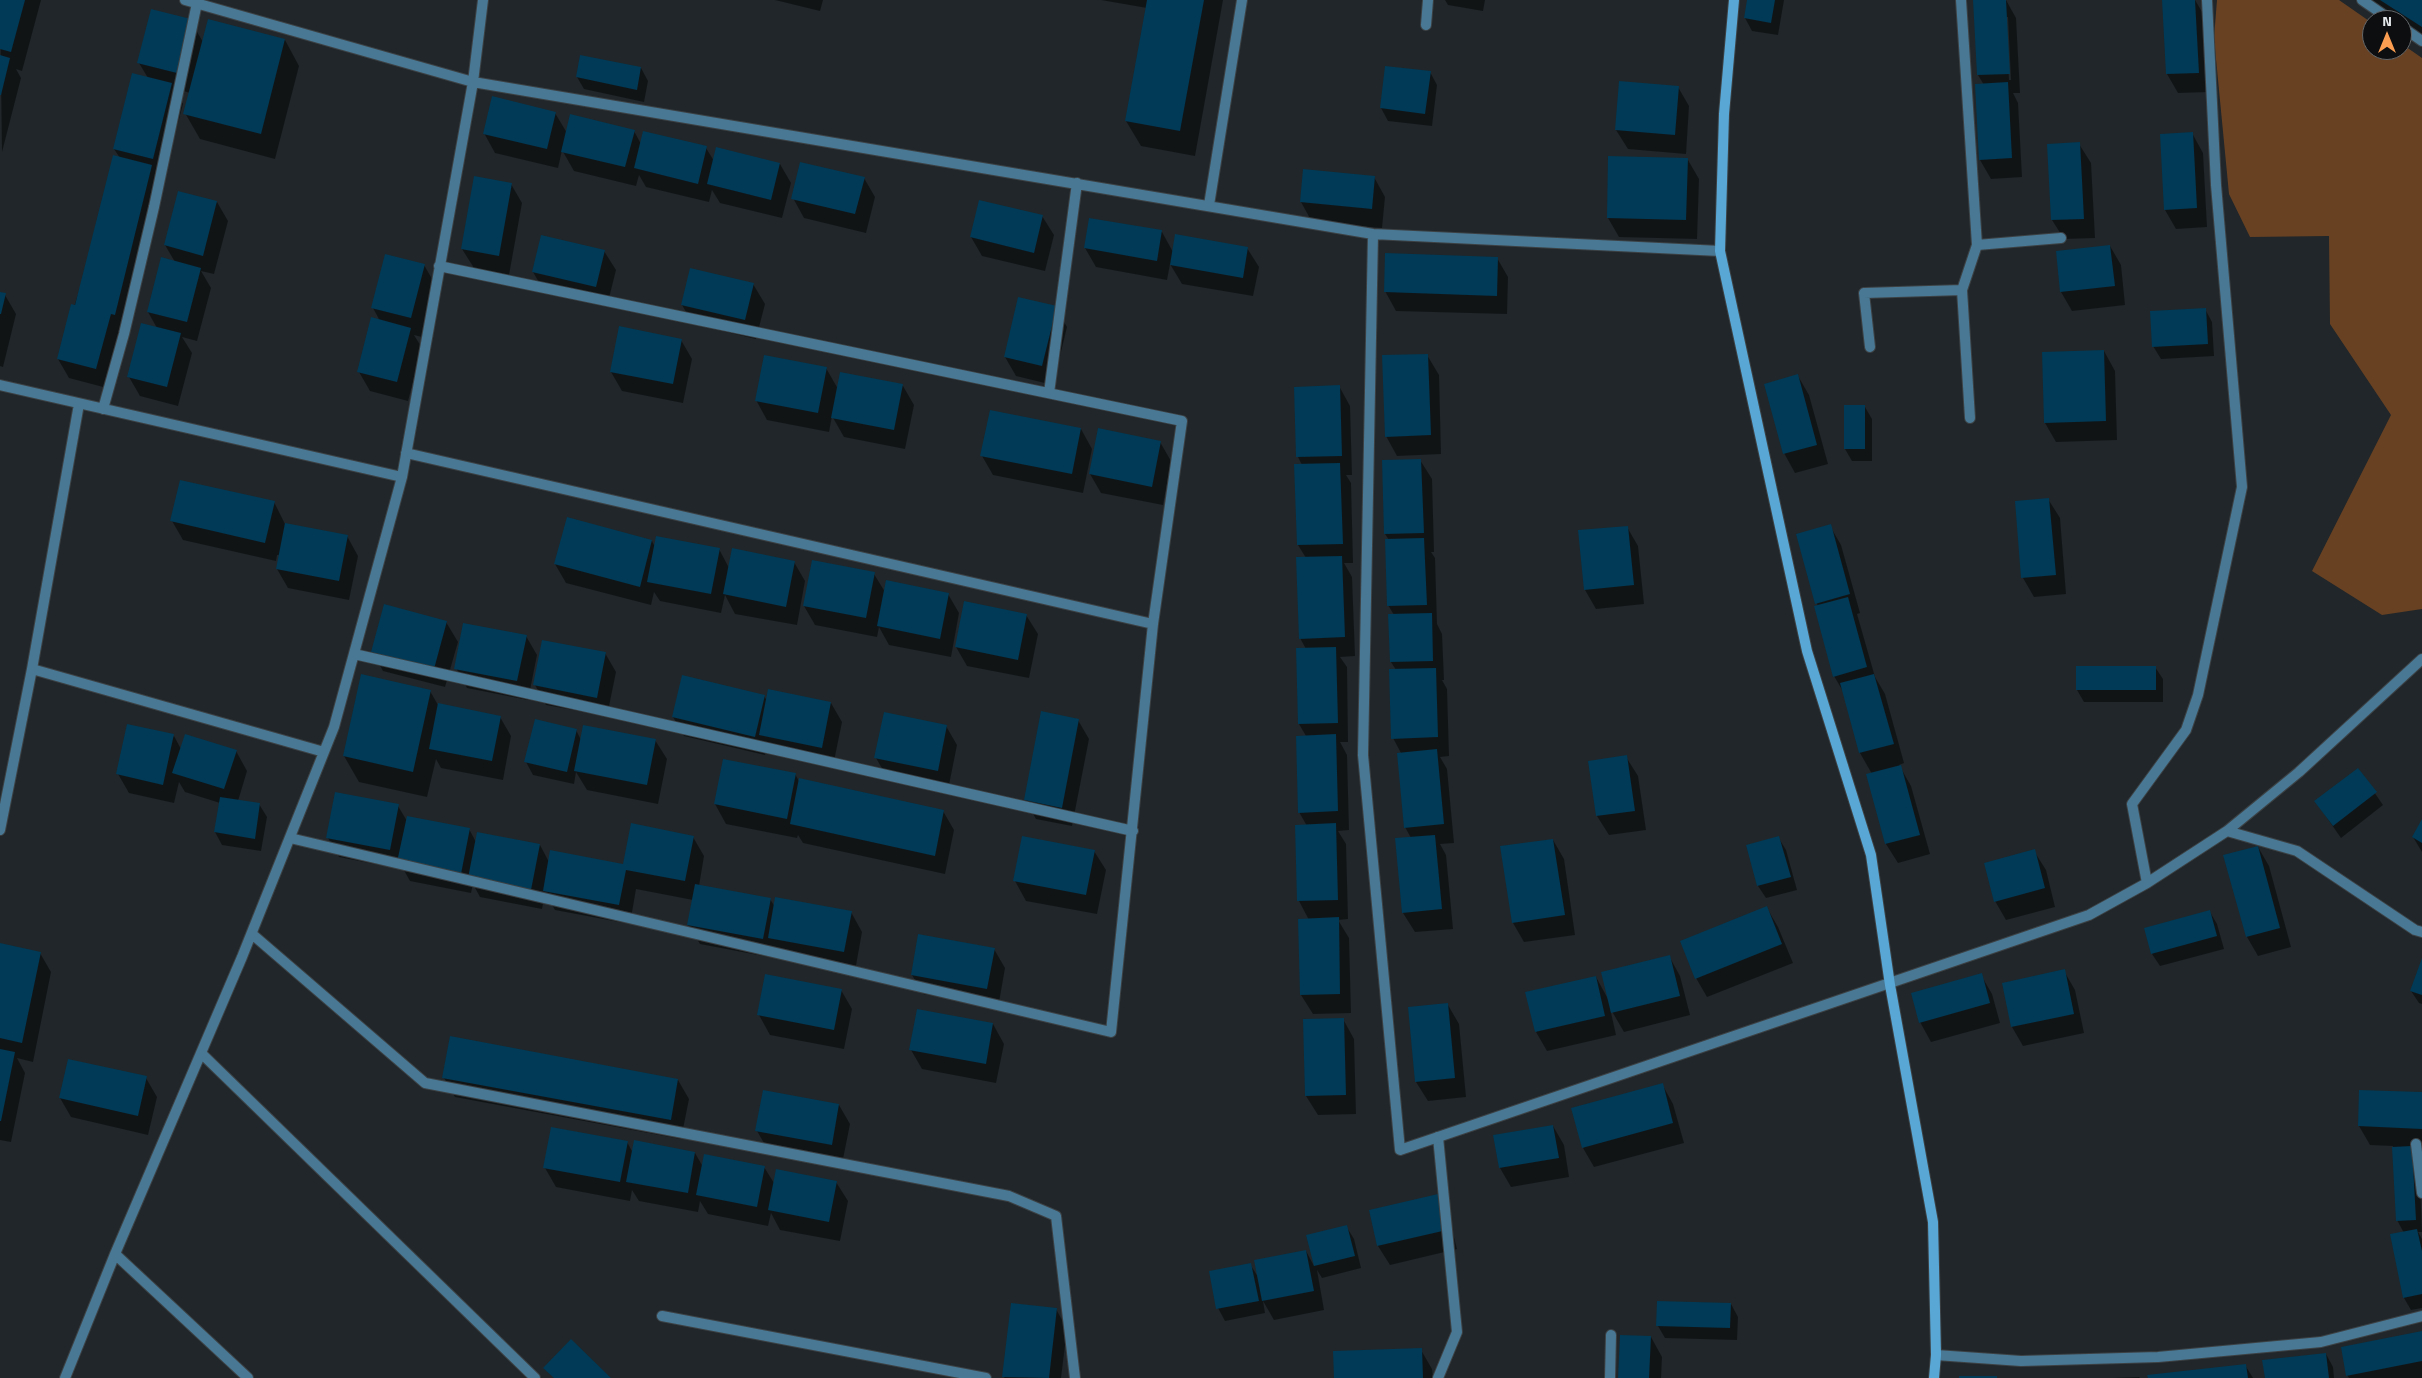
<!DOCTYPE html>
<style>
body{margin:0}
#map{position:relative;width:2422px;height:1378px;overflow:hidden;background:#202629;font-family:"Titillium Web",sans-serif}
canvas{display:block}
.north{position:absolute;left:2362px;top:10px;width:50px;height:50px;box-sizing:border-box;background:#0c0e10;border:1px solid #636668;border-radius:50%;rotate:0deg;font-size:14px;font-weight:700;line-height:20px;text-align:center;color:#e5e9eb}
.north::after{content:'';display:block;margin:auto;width:18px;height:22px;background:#fc9e52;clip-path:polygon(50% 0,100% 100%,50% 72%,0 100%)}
</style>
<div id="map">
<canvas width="2422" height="1378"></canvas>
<div class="north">N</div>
</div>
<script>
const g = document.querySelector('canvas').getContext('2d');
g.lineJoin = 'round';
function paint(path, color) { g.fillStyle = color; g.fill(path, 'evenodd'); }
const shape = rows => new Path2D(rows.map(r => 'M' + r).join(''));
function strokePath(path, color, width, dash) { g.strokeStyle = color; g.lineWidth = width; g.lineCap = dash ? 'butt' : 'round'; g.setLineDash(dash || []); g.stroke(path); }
paint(shape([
 [2217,0,2339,0,2372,23,2372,50,2402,50,2402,44,2422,58,2422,609,2382,615,2312,571,2391,415,2330,324,2329,236,2250,237,2229,194,2214,38]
]), '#684123');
paint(shape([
 [0,0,41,0,22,71,16,69,21,78,2,152],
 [775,0,823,0,820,11],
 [1101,0,1223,0,1195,156,1141,146,1126,121,1147,8],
 [1445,0,1485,0,1483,11,1448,5],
 [1748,0,1784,0,1778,35,1752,31,1745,18],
 [1974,0,2006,0,2016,18,2020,93,2013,93,2018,103,2022,177,1991,179,1980,160,1984,85,1978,75],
 [2006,17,2008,17,2011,80,2009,80],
 [2163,0,2195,0,2205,17,2209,92,2178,93,2167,74],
 [2363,0,2422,0,2422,38,2402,25,2402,20,2393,20],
 [190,20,203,42,285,40,299,66,275,159,200,139,185,113,190,93,174,88,183,104,107,388,69,378,58,359,120,158,114,149,148,78,139,63],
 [641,68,648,81,644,102,584,89,577,77],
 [1430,72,1437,85,1432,126,1388,121,1381,108],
 [1678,87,1689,106,1686,154,1628,149,1616,130],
 [555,113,567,133,634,131,641,144,706,148,714,161,780,164,791,183,782,218,720,203,712,190,709,202,646,187,639,175,636,186,574,171,562,150,558,168,495,153,484,133],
 [2192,133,2203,153,2207,227,2176,229,2165,210],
 [2079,144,2091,163,2095,238,2064,239,2052,220,2048,145],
 [1688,160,1699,179,1697,239,1619,237,1608,218],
 [1304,171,1374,177,1385,197,1382,228,1312,222,1301,202],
 [864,178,875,197,866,233,804,218,793,198],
 [511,184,522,203,509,275,474,268,462,249],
 [217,202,228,221,214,274,201,271,211,288,197,341,182,337,192,353,178,406,140,396,129,377,157,328,148,312,175,262,165,245],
 [1042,216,1054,235,1045,271,982,256,971,237],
 [1162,232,1173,252,1247,248,1259,267,1253,296,1182,284,1170,264,1167,280,1096,267,1085,248],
 [2110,246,2121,265,2125,305,2072,311,2061,292],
 [604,251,616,270,607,306,544,291,533,272],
 [1497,258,1508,277,1507,314,1396,311,1385,291],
 [424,265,435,284,422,337,414,335,422,348,408,401,370,391,359,372,380,321,373,308],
 [753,284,765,304,756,339,693,324,682,305],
 [0,293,5,295,16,314,3,367,0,366],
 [1056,308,1067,327,1053,385,1016,376,1005,357],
 [2205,309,2212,322,2214,356,2161,359,2153,346],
 [681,340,692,359,683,403,622,391,611,372],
 [2104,351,2115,371,2117,440,2056,442,2045,423],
 [1427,355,1439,375,1441,454,1397,456,1386,436],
 [826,368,838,389,903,386,914,405,905,449,844,437,832,416,829,432,767,420,756,400],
 [1798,376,1809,395,1828,464,1795,473,1784,453],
 [1339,386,1350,406,1352,475,1346,475,1351,483,1353,563,1344,563,1352,577,1355,656,1340,657,1347,667,1348,742,1340,742,1347,755,1349,830,1338,831,1346,844,1348,919,1338,920,1349,938,1351,1013,1313,1014,1301,995,1309,920,1299,901,1297,826,1307,826,1299,812,1306,736,1299,724,1306,649,1300,638,1306,558,1298,545,1302,465,1298,457],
 [1865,407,1872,419,1872,461,1852,461,1845,449],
 [1081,429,1092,449,1083,493,993,475,982,456],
 [1160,442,1171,461,1163,505,1101,493,1090,474],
 [1420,460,1432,479,1434,552,1431,552,1435,558,1437,624,1442,634,1444,680,1442,680,1447,689,1449,756,1440,757,1447,769,1454,843,1440,844,1446,855,1453,929,1415,932,1403,913,1396,840,1411,838,1405,827,1401,753,1393,738,1396,670,1391,662,1394,615,1388,605,1389,540,1385,534],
 [2048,499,2060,518,2066,594,2034,597,2023,578],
 [274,502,285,524,347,536,358,556,349,600,288,588,277,569,280,555,277,555,276,561,183,540,172,521],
 [1830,526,1841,545,1860,613,1857,614,1875,677,1885,694,1904,763,1899,765,1911,786,1930,854,1898,863,1886,844,1868,775,1872,774,1860,753,1844,693,1834,676,1817,603],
 [1627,527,1638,546,1644,604,1596,609,1585,590],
 [652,541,655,547,719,549,729,568,794,562,805,581,797,625,735,614,725,595,721,613,660,601,654,592,651,605,566,583,555,564],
 [874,574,885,592,948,594,959,613,951,657,889,645,879,627,877,637,815,625,804,606],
 [1026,615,1038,634,1029,678,967,666,956,647],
 [446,622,458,642,445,687,383,671,372,651],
 [526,636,537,655,528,700,467,688,456,668],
 [605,653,616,672,607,716,546,705,535,685],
 [2155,667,2163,679,2163,702,2084,702,2077,690],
 [430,691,438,705,500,717,511,736,503,780,441,768,436,759,427,797,359,782,344,756],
 [764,696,767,701,831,703,842,722,833,766,772,754,767,747,765,755,684,736,673,717],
 [1078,720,1089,739,1072,826,1036,819,1025,800],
 [946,726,957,745,948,790,887,777,876,758],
 [576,730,581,740,655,740,667,759,658,804,587,790,576,772,574,784,533,775,526,762],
 [174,736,181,749,236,751,247,771,238,801,259,804,267,817,261,851,222,845,215,832,220,803,185,792,179,782,174,803,129,793,118,774],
 [1626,757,1638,776,1646,830,1609,835,1597,816,1589,762],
 [724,760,795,774,800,783,943,811,954,830,945,874,803,843,798,835,797,838,726,824,715,804],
 [2358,769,2383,805,2341,838,2316,802],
 [398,806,407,821,469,829,476,842,540,845,549,862,624,865,693,837,704,856,699,886,770,899,775,907,851,912,862,932,855,971,776,949,774,958,700,944,688,925,693,900,636,889,630,924,555,910,545,893,542,909,480,897,473,884,471,893,410,881,401,865,400,869,339,857,328,838],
 [2422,822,2422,852,2413,837],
 [1778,837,1786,850,1797,890,1766,898,1758,886,1747,846],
 [1553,840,1564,859,1575,935,1524,942,1513,923,1502,848],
 [2258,847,2269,866,2291,947,2258,956,2247,937],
 [1094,851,1106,870,1097,914,1026,901,1015,881],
 [2034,851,2046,870,2055,907,2006,920,1995,901],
 [1767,908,1778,927,1793,963,1707,997,1696,978],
 [2210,912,2217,924,2224,949,2160,966,2152,954,2146,929],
 [0,945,40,953,51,972,33,1062,17,1058,25,1073,11,1142,0,1140],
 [994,949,1005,968,998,1008,923,994,912,975],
 [1669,956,1680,976,1690,1015,1624,1032,1610,1008,1616,1035,1547,1051,1536,1032,1596,977,1608,999],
 [2422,961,2422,1004,2419,1003,2411,991],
 [2064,971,2075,990,2084,1033,2023,1046,2012,1027,2003,984],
 [1981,975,1992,994,2000,1023,1931,1042,1920,1022],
 [841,990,852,1009,844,1049,770,1035,759,1015],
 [1448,1005,1459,1024,1466,1097,1428,1101,1416,1082],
 [1343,1019,1354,1039,1356,1114,1318,1115,1306,1096],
 [993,1024,1004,1044,996,1083,922,1069,911,1050],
 [146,1078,157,1097,148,1135,71,1117,60,1098],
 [444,1078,678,1080,689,1099,681,1139,455,1097],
 [1662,1084,1673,1104,1684,1143,1594,1167,1583,1148],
 [2360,1091,2422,1093,2422,1147,2411,1147,2419,1160,2422,1232,2418,1232,2422,1239,2422,1308,2411,1310,2404,1298,2391,1235,2404,1233,2397,1220,2393,1146,2370,1145,2359,1126],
 [839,1105,850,1124,842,1164,768,1150,757,1131],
 [1553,1126,1564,1145,1569,1177,1511,1187,1500,1168,1494,1136],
 [627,1142,633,1153,695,1153,703,1167,764,1167,774,1183,836,1182,848,1201,840,1241,780,1230,771,1213,768,1226,708,1214,700,1201,698,1212,639,1201,632,1190,630,1201,556,1187,545,1168],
 [1370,1211,1448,1214,1457,1249,1390,1265,1378,1246],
 [1346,1226,1354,1239,1361,1268,1322,1278,1317,1270,1324,1310,1274,1320,1263,1301,1265,1313,1225,1321,1218,1308,1250,1264,1258,1277,1306,1251,1314,1266],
 [1731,1304,1738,1317,1737,1340,1665,1338,1658,1326],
 [1056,1309,1067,1329,1061,1378,1004,1378],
 [2422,1333,2422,1378,2349,1378,2347,1375],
 [1651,1337,1662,1357,1661,1378,1619,1378],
 [1421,1350,1432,1369,1433,1378,1336,1378],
 [2326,1354,2333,1367,2334,1378,2266,1378],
 [2245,1365,2253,1378,2149,1378],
 [2139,1377,2140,1378,2113,1378]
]), '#0007');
paint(shape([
 [0,0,25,0,11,52,0,49],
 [1147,0,1204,0,1180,131,1125,121],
 [1747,0,1775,0,1771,23,1744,18],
 [1973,0,2006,0,2010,74,1977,75],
 [2162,0,2195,0,2199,73,2166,74],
 [2380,0,2422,0,2422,27],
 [151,9,191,19,177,73,137,63],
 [208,19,285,39,261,134,183,114],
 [0,55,10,58,1,95,0,95],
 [580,55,641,67,637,90,576,77],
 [1385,66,1431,71,1425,114,1380,108],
 [132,73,172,83,153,159,113,149],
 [1619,81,1679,86,1675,135,1615,130],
 [2008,82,2012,158,1979,160,1975,84],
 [492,96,556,112,547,149,483,134],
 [570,114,635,130,625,167,561,152],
 [643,131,707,146,698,184,634,168],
 [2193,132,2197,208,2164,210,2160,134],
 [2080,142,2084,219,2051,220,2047,144],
 [716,147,780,163,771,200,707,184],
 [113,155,152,165,115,315,111,314,96,369,57,359,71,304,75,305],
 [1608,156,1688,158,1686,220,1607,218],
 [800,162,865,177,855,214,791,199],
 [1303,169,1375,176,1372,209,1300,202],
 [474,176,512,183,499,256,461,249],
 [178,191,217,201,203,256,164,245],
 [979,200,1043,215,1034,253,970,237],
 [1089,218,1162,230,1157,261,1084,248],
 [1175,234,1248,247,1243,278,1170,265],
 [541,235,605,250,596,287,532,272],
 [2110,245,2115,286,2060,292,2056,251],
 [1385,253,1498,257,1497,296,1384,292],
 [385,254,425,264,411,318,371,308],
 [161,257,201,268,187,322,147,312],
 [690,268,754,283,745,320,681,305],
 [0,292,6,293,1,314,0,314],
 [1018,297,1057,306,1042,366,1004,357],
 [2206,308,2208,344,2152,347,2150,311],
 [371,317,411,328,397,382,357,372],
 [141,323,181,333,167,387,127,377],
 [619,326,682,339,673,384,610,372],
 [2104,350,2106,421,2044,423,2042,352],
 [1428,354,1431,435,1385,437,1382,355],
 [764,355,827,367,818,413,755,401],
 [840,372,903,384,894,430,831,418],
 [1798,374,1817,445,1783,454,1764,384],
 [1340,385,1342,456,1296,457,1294,387],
 [1844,405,1865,405,1865,449,1844,449],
 [990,410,1081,428,1072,474,980,456],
 [1098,428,1161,441,1152,487,1089,474],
 [1421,459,1424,533,1384,534,1382,460],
 [1340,463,1343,544,1297,545,1294,464],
 [180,480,275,501,265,543,170,521],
 [2049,498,2056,575,2021,578,2015,501],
 [567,517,652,540,640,587,554,564],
 [285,523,348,535,339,581,276,569],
 [1831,524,1850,594,1815,604,1796,534],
 [1628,526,1634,585,1584,590,1578,530],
 [656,536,720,548,711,594,647,582],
 [1424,538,1427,605,1387,606,1385,539],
 [732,548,795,561,786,607,723,594],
 [1342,556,1345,637,1299,639,1296,557],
 [812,560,875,572,866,618,803,606],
 [886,580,949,593,940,639,877,626],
 [1848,597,1867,667,1833,677,1814,606],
 [964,601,1027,614,1018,660,955,647],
 [384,604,447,621,434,669,371,652],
 [1432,613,1433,661,1390,662,1388,614],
 [463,623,527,635,517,681,454,669],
 [542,640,606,652,597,698,533,685],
 [1336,647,1338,723,1298,724,1296,648],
 [2076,666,2156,666,2156,690,2076,690],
 [1436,668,1438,737,1391,739,1389,669],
 [361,674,431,690,413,772,343,756],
 [1874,674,1894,744,1859,753,1840,683],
 [682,675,765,695,755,737,672,717],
 [768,689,831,702,822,748,759,735],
 [438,703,501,716,492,761,429,749],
 [1041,711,1079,719,1062,808,1024,800],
 [884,712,947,725,938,771,874,758],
 [535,719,577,729,567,772,524,762],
 [127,724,174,734,163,785,116,774],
 [583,725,656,739,647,785,574,771],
 [185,734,237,750,224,789,172,773],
 [1336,734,1338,811,1298,813,1296,736],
 [1437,749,1444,824,1404,828,1397,753],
 [1627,755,1635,811,1596,816,1588,761],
 [723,759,796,773,787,819,714,804],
 [1901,765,1920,835,1885,844,1866,774],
 [2358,768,2377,792,2333,826,2314,801],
 [799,778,944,810,935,856,790,824],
 [335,792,399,804,390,850,326,838],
 [220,797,260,803,255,839,214,832],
 [407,816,470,828,461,874,397,862],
 [2422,819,2422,843,2412,837],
 [631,823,694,836,685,881,626,870,619,905,543,891,550,850,623,864],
 [1336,823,1338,900,1297,901,1295,825],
 [477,832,540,844,531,890,468,878],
 [1435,835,1442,909,1402,913,1395,838],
 [1022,836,1095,850,1086,895,1013,881],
 [1779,836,1791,877,1757,886,1746,845],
 [1553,839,1565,915,1512,923,1500,846],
 [2258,846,2280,928,2246,937,2223,855],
 [2035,849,2045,888,1994,902,1984,863],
 [695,884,771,898,763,939,687,925],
 [775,897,852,911,844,952,768,938],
 [1767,906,1782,944,1695,979,1680,941],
 [2210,910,2217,936,2151,954,2144,928],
 [1339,917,1340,994,1300,995,1298,919],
 [918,934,995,948,987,989,911,975],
 [0,943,41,952,22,1043,0,1038],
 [1670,955,1680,996,1611,1013,1601,972],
 [2422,958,2422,995,2410,991],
 [2065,969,2074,1014,2011,1027,2002,983],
 [1982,973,1990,1003,1919,1023,1911,993],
 [765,974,842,989,834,1030,757,1015],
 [1596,976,1605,1016,1535,1032,1525,992],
 [1448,1003,1455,1078,1415,1082,1408,1007],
 [917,1009,993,1023,986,1064,909,1050],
 [1344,1018,1346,1095,1305,1096,1303,1019],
 [450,1036,678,1079,671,1120,442,1078],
 [0,1049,15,1052,1,1121,0,1121],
 [68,1059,147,1076,138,1116,59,1098],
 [1663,1083,1673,1123,1582,1148,1571,1108],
 [763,1090,839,1104,832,1145,755,1131],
 [2359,1090,2422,1092,2422,1129,2358,1126],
 [1553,1125,1559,1158,1499,1168,1493,1135],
 [551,1127,628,1141,620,1182,543,1168],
 [634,1140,695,1152,688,1193,626,1182],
 [2412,1146,2416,1220,2396,1221,2392,1147],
 [704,1154,765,1166,757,1207,696,1195],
 [776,1169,837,1181,829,1222,768,1210],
 [1438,1194,1447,1230,1377,1246,1369,1210],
 [1347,1225,1355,1256,1314,1266,1306,1235],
 [2417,1229,2422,1251,2422,1294,2403,1298,2390,1234],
 [1306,1250,1314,1291,1262,1301,1254,1260],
 [1251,1263,1259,1301,1216,1309,1209,1271],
 [1657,1301,1731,1303,1730,1328,1656,1326],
 [1011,1303,1057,1308,1049,1378,1002,1377],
 [2422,1331,2422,1361,2346,1376,2341,1347],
 [1620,1335,1651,1336,1649,1378,1618,1378],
 [571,1339,611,1378,554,1378,543,1368],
 [1422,1348,1423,1378,1334,1378,1333,1351],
 [2326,1353,2329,1378,2265,1378,2262,1360],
 [2246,1364,2248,1378,2148,1378,2147,1375],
 [1959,1376,1997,1376,1997,1378,1959,1378]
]), '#003a56');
const lane = shape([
 [1438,1137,1457,1332,1438,1378]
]);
const street = shape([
 [185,0,473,82,1373,234,1720,251],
 [1961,0,1977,245,2061,238],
 [2362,0,2391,20],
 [1426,25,1428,0],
 [2402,27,2422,41],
 [1209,205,1242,0],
 [1373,234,1363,755,1400,1150,2089,915,2147,883,2227,831,2299,772,2422,659],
 [1870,347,1864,293,1962,290],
 [0,385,402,477],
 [1049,393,1077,183],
 [103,409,124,334,154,207,197,3],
 [1970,418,1962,290,1977,245],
 [406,453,1153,624,1182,421,439,266],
 [354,654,1133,831],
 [32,669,324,752],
 [0,830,32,669,79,404],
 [2227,831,2297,851,2415,930,2422,932],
 [290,838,1111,1032,1153,624],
 [2147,883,2132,804,2186,730,2198,695,2242,487,2216,185,2207,0],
 [252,934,425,1083,1009,1196,1056,1216,1075,1378],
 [201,1053,535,1378],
 [2416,1144,2422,1193],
 [115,1254,248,1378],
 [662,1316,986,1378],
 [1936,1355,2021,1361,2158,1357,2321,1342,2422,1316],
 [65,1378,115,1254,242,957,334,727,402,477,473,82,483,0],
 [1610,1378,1611,1335]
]);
const secondary = shape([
 [1734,0,1724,114,1720,251,1807,651,1871,855,1890,985,1933,1222,1936,1355,1934,1378]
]);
strokePath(lane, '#3c4144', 12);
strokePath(street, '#3c4144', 12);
strokePath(secondary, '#3c4144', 12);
strokePath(lane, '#487894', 10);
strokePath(street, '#487894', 10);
strokePath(secondary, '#58a7d5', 10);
</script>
